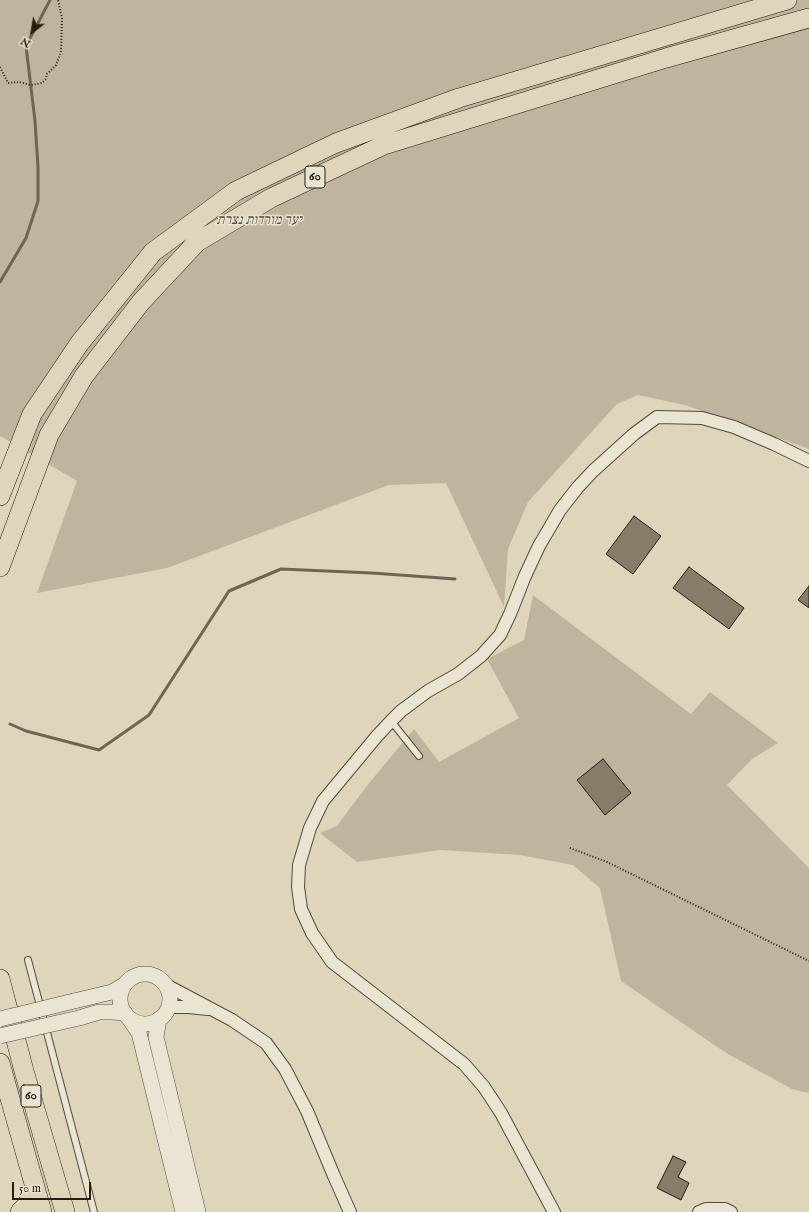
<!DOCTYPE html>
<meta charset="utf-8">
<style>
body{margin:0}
#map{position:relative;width:809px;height:1212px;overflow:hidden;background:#ded5bb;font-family:"IM FELL English",serif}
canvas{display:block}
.north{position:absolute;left:12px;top:12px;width:40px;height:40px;-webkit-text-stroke:3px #eae4d3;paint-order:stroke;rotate:211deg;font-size:11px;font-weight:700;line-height:16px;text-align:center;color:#291a12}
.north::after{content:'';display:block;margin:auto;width:14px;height:18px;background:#291a12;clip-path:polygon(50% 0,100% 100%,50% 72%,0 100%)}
.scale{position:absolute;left:12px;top:1182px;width:79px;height:18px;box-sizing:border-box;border:2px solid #291a12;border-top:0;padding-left:5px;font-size:12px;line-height:14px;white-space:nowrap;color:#291a12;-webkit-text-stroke:3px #eae4d3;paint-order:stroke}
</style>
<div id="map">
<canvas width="809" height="1212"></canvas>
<div class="north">N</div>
<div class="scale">50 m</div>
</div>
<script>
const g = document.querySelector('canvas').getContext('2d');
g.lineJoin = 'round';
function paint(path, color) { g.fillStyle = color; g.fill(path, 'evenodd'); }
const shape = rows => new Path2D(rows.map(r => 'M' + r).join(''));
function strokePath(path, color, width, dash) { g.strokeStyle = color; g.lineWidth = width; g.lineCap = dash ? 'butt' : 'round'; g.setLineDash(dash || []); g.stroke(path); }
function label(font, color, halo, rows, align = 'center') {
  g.font = font + ' "IM FELL English","Frank Ruhl Libre",serif'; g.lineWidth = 3; g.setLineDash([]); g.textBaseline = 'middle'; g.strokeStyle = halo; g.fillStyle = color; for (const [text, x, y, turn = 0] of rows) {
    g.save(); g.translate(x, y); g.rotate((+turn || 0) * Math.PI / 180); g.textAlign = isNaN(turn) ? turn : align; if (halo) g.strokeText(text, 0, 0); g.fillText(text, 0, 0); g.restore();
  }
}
paint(shape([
 [0,0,809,0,809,449,685,405,638,395,617,404,528,502,508,549,504,607,446,483,389,485,167,568,37,593,77,481,0,436],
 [533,595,691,714,710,692,778,743,752,759,727,785,809,868,809,1093,792,1089,726,1053,621,981,600,888,573,865,520,855,440,850,357,862,320,833,337,826,366,787,414,729,439,762,519,718,487,659,524,640]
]), '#bfb59e');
strokePath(shape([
 [0,282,26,238,38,201,38,167,35,121,26,46,50,0],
 [10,724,26,731,99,750,149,715,229,591,281,569,372,573,455,579]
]), '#706455', 3);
const building = shape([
 [634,516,661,536,633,574,606,554,634,516],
 [689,567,744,608,729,629,673,588,689,567],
 [809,586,809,608,798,600,809,586],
 [603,759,631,793,605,815,577,780,603,759],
 [673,1156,686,1162,678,1177,689,1183,681,1200,657,1188,673,1156]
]);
paint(building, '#877b6a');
strokePath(building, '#291a12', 1);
const service = shape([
 [391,721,419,756],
 [28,960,94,1212]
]);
const minor = shape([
 [166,985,232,1020,266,1043,285,1069,307,1111,334,1176,350,1212],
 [169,1007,188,1007,208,1009],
 [554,1212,501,1113,484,1087,464,1064,332,962,312,933,301,909,298,887,299,865,310,828,323,801,377,736,391,721,401,711,428,691,458,674,481,656,500,635,510,614,525,576,539,546,560,510,578,487,593,471,634,434,657,417,702,418,734,427,774,444,809,461],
 [699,1212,706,1209,725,1209,731,1212]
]);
const tertiary = shape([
 '120 999a25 25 0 1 1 50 0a25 25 0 1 1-50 0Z',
 [74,1001,112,992,124,985],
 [128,1017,139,1033,183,1212],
 [79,1018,99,1012,113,1012,125,1013],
 [159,1019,156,1037,198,1212]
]);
const trunk = shape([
 [0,496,32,414,79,344,153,252,236,191,336,143,459,98,787,0],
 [0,567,49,435,84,376,141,302,197,242,271,198,384,145,666,58,809,18],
 [0,979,24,1071,65,1212],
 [0,1063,42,1212],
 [20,1212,27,1205,35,1187]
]);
strokePath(service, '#56493c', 8);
strokePath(minor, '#56493c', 14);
strokePath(tertiary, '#56493c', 16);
strokePath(trunk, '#291a12', 20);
strokePath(shape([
 [0,67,8,83,19,82,31,85,42,83,46,79,47,74,56,65,61,52,62,18,58,0],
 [570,848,607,862,809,961]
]), '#291a12', 2, [1, 2]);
strokePath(service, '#eae4d3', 6);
strokePath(minor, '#eae4d3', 12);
strokePath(tertiary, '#eae4d3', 15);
strokePath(trunk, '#ded5bb', 19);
const tertiaryBridge = shape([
 [0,1019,74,1001],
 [0,1036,79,1018]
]);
strokePath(tertiaryBridge, '#56493c', 16, []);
strokePath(tertiaryBridge, '#eae4d3', 15);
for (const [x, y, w] of [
 [315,177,20],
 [31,1096,20]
]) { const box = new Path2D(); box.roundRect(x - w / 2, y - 11, w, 22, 3); g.fillStyle = '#eae4d3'; g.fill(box); strokePath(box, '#291a12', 1); }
label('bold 13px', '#291a12', null, [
 ["60",315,177],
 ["60",31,1096]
]);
label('italic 14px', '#56483c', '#eae4d3', [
 ["יער מורדות נצרת",259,221]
]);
</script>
